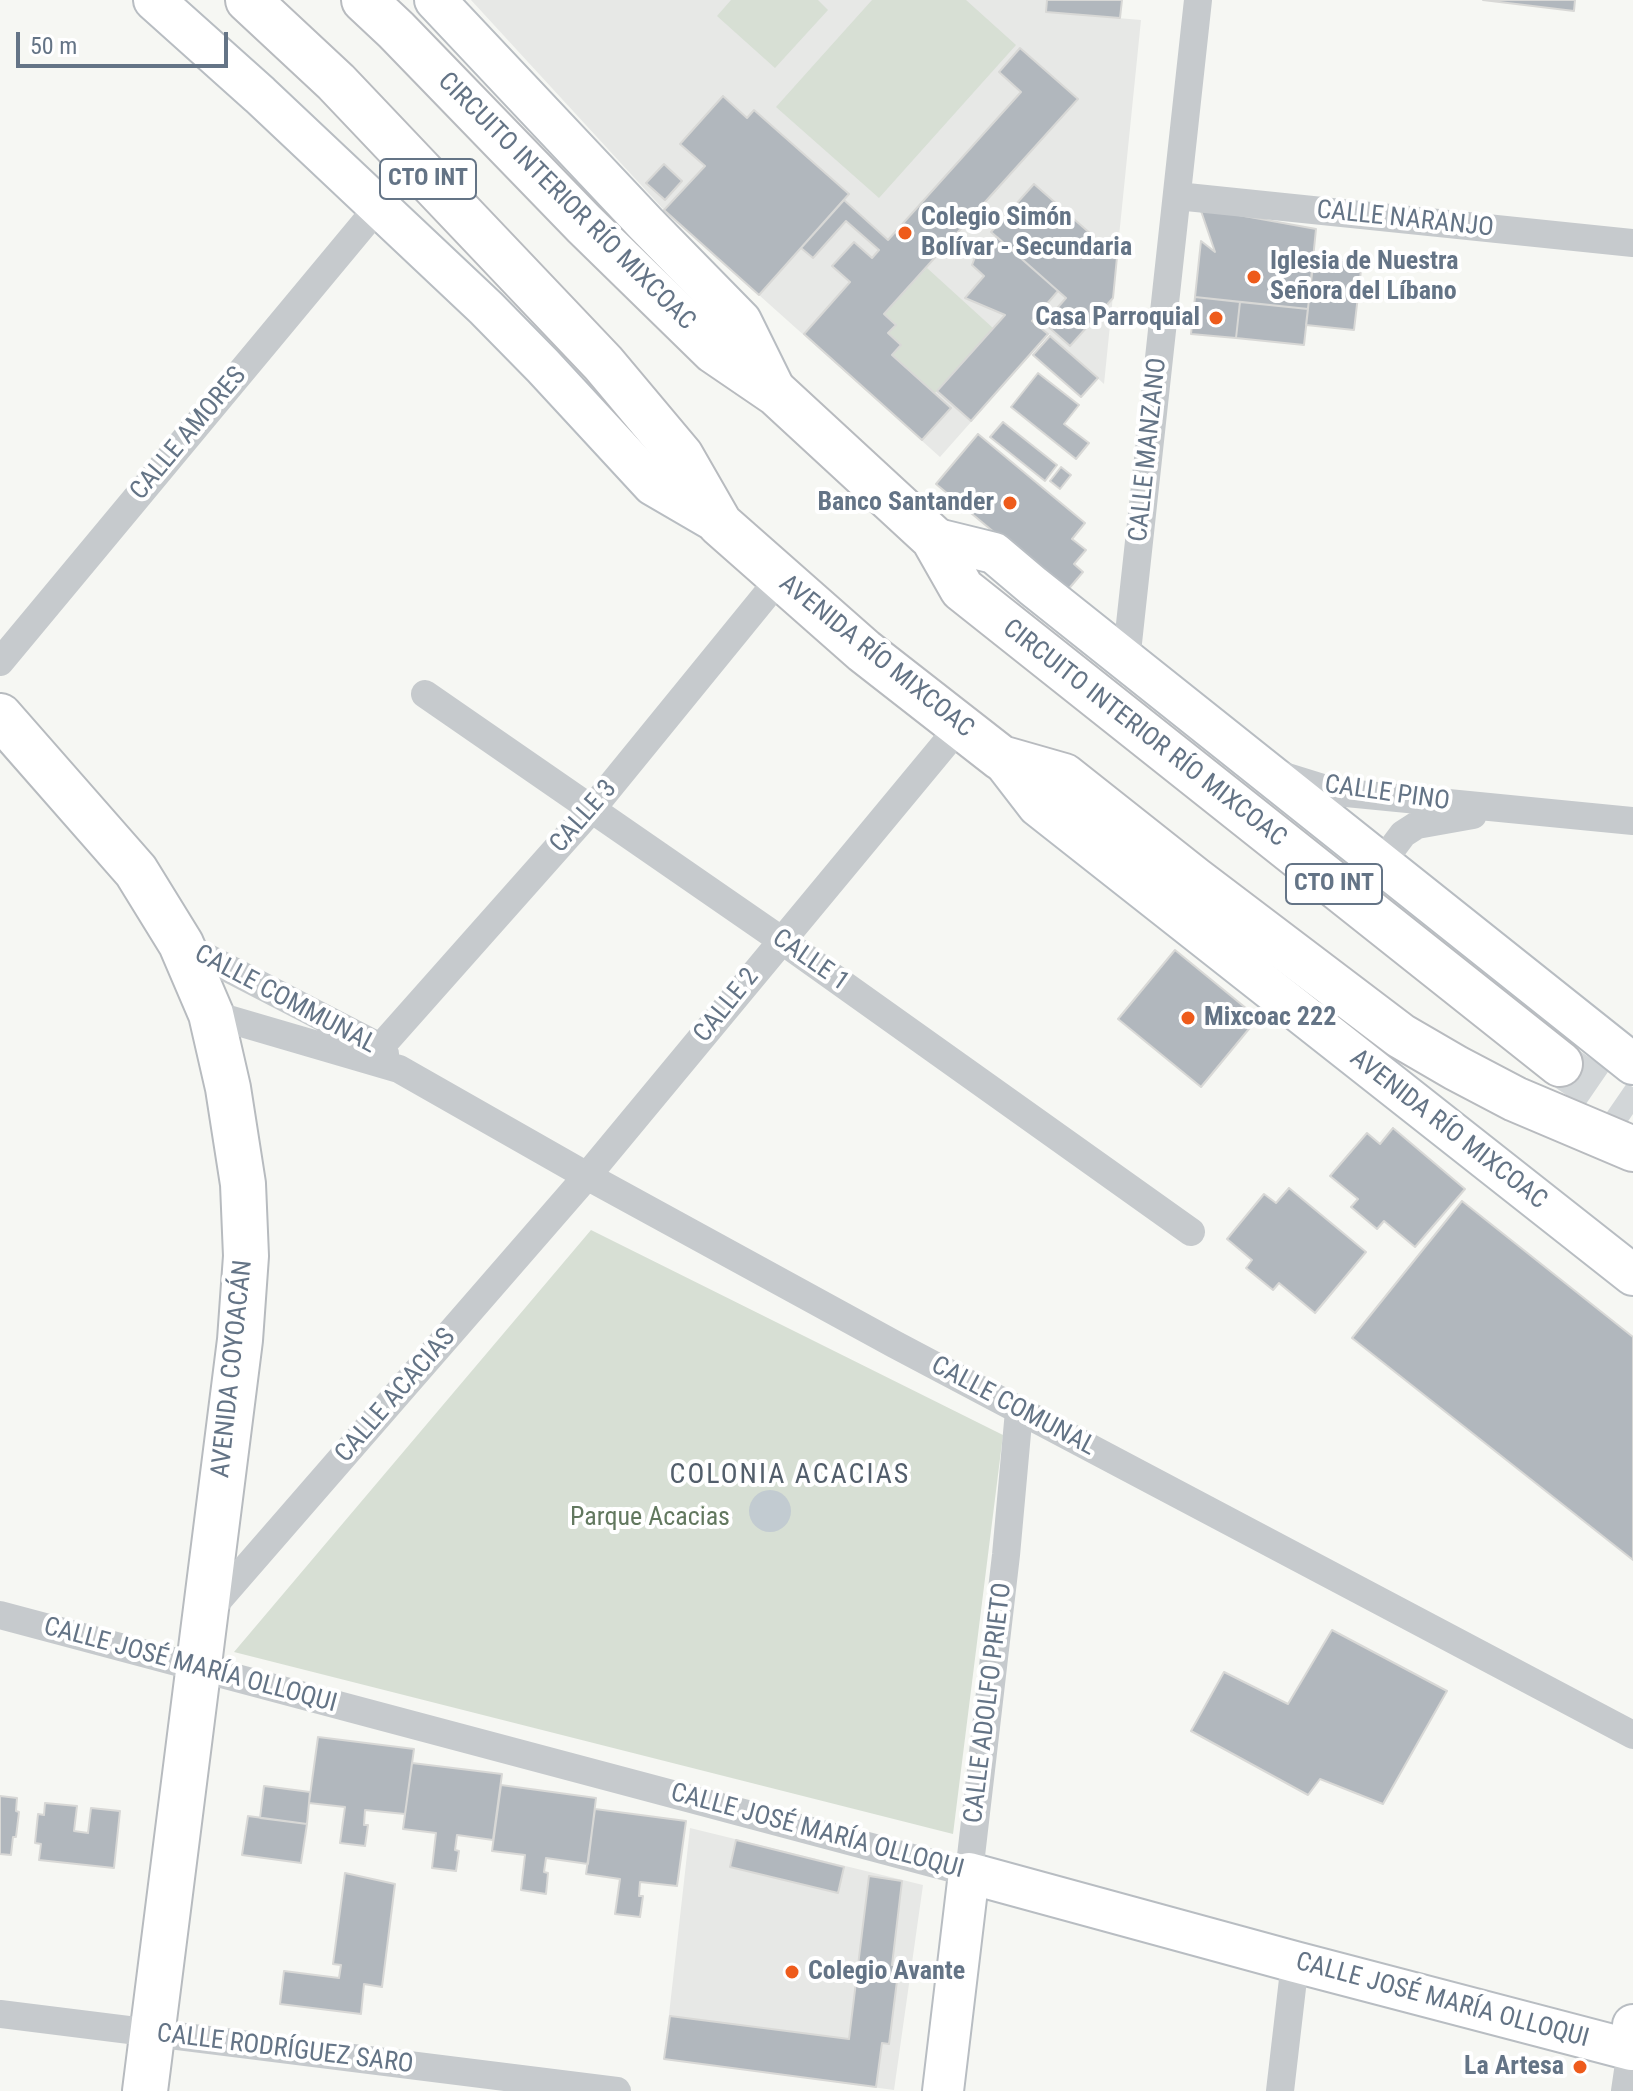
<!DOCTYPE html>
<meta charset="utf-8">
<style>
body{margin:0}
#map{position:relative;width:1633px;height:2091px;overflow:hidden;background:#f6f7f3;font-family:"Roboto Condensed",sans-serif}
canvas{display:block}
.scale{position:absolute;left:16px;top:32px;width:212px;height:36px;box-sizing:border-box;border:4px solid #647486;border-top:0;padding-left:10px;font-size:24px;line-height:28px;white-space:nowrap;color:#647486;-webkit-text-stroke:6px #fff;paint-order:stroke}
</style>
<div id="map">
<canvas width="1633" height="2091"></canvas>
<div class="scale">50 m</div>
</div>
<script>
const g = document.querySelector('canvas').getContext('2d');
g.lineJoin = 'round';
function paint(path, color) { g.fillStyle = color; g.fill(path, 'evenodd'); }
const shape = rows => new Path2D(rows.map(r => 'M' + r).join(''));
function strokePath(path, color, width, dash) { g.strokeStyle = color; g.lineWidth = width; g.lineCap = dash ? 'butt' : 'round'; g.setLineDash(dash || []); g.stroke(path); }
function label(font, color, halo, rows, align = 'center') {
  g.font = font + ' "Roboto Condensed",sans-serif'; g.lineWidth = 8; g.setLineDash([]); g.textBaseline = 'middle'; g.strokeStyle = halo; g.fillStyle = color; for (const [text, x, y, turn = 0] of rows) {
    g.save(); g.translate(x, y); g.rotate((+turn || 0) * Math.PI / 180); g.textAlign = isNaN(turn) ? turn : align; if (halo) g.strokeText(text, 0, 0); g.fillText(text, 0, 0); g.restore();
  }
}
paint(shape([
 [471,0,1047,0,1047,12,1141,20,1104,384,1049,334,940,457,664,210],
 [690,1828,923,1885,894,2090,664,2059]
]), '#e7e8e6');
paint(shape([
 [731,0,818,0,828,10,775,68,717,16],
 [872,0,966,0,1016,45,879,198,776,107],
 [927,268,994,329,934,394,892,355,901,345,888,333,896,324,884,314],
 [591,1230,1003,1435,953,1834,234,1652]
]), '#d7dfd4');
paint(shape([
 '749 1511a21 21 0 1 1 42 0a21 21 0 1 1-42 0Z'
]), '#c2cbd1');
const building = shape([
 [1047,0,1122,0,1120,18,1046,12,1047,0],
 [1483,0,1575,0,1574,11,1483,0],
 [1020,48,1078,99,884,314,896,325,888,333,901,345,892,355,951,408,922,440,804,334,850,282,832,266,854,242,872,258,879,250,846,221,813,258,801,248,844,200,888,240,1021,92,999,72,1020,48],
 [723,96,747,118,754,110,849,194,759,295,664,210,705,166,680,144,723,96],
 [664,164,682,181,665,200,646,183,664,164],
 [1034,184,1117,257,1113,298,1070,346,1044,323,1066,298,991,232,1034,184],
 [1200,208,1316,229,1308,309,1195,297,1201,241,1215,252,1200,208],
 [997,237,1058,291,1032,321,1048,334,971,421,937,391,1005,315,965,298,984,276,972,265,980,244,990,245,997,237],
 [1314,257,1362,262,1354,330,1306,325,1314,257],
 [1195,297,1240,302,1236,338,1191,334,1195,297],
 [1240,302,1308,309,1304,345,1236,338,1240,302],
 [1050,336,1098,378,1081,397,1033,355,1050,336],
 [1038,373,1079,405,1064,424,1089,443,1076,459,1011,407,1038,373],
 [1003,422,1057,465,1045,481,990,437,1003,422],
 [978,434,1085,523,1072,539,1086,550,1074,564,1083,572,1066,592,936,484,978,434],
 [1061,467,1071,475,1060,489,1050,481,1061,467],
 [1175,950,1258,1018,1201,1087,1118,1019,1175,950],
 [1393,1128,1465,1189,1415,1247,1384,1221,1377,1229,1351,1207,1358,1199,1330,1176,1367,1133,1380,1144,1393,1128],
 [1289,1188,1366,1252,1315,1313,1279,1283,1273,1290,1246,1268,1252,1260,1227,1239,1264,1194,1276,1203,1289,1188],
 [1462,1201,1633,1337,1633,1560,1352,1338,1462,1201],
 [1332,1630,1447,1691,1383,1804,1320,1779,1308,1795,1191,1731,1224,1672,1288,1704,1332,1630],
 [318,1737,414,1749,405,1814,365,1810,364,1825,368,1825,365,1846,340,1843,345,1807,309,1803,318,1737],
 [412,1763,502,1774,493,1840,457,1835,455,1850,459,1851,456,1871,432,1868,436,1833,403,1829,412,1763],
 [501,1785,596,1798,588,1864,546,1858,544,1872,548,1873,546,1894,521,1890,525,1855,492,1851,501,1785],
 [264,1786,310,1792,307,1824,260,1818,264,1786],
 [0,1796,17,1798,16,1811,19,1812,16,1837,13,1837,11,1855,0,1854,0,1796],
 [45,1803,77,1806,74,1831,88,1833,91,1808,120,1811,114,1868,39,1860,41,1844,35,1843,38,1814,44,1815,45,1803],
 [595,1809,686,1821,677,1886,640,1882,639,1896,643,1896,640,1917,615,1914,620,1879,586,1874,595,1809],
 [248,1816,307,1824,301,1863,242,1855,248,1816],
 [736,1840,844,1867,838,1893,730,1867,736,1840],
 [345,1873,395,1884,382,1987,364,1984,361,2014,280,2004,284,1971,339,1978,341,1965,333,1964,345,1873],
 [869,1876,902,1881,892,1965,899,1965,889,2044,882,2043,876,2087,664,2059,670,2016,849,2039,869,1876]
]);
paint(building, '#b1b7bd');
strokePath(building, '#d8d8d6', 2);
strokePath(shape([
 [1560,1064,1633,1114]
]), '#d2d6d8', 44, [44, 22]);
const secondary = shape([
 [154,0,260,95,486,308,543,366,653,485,720,524],
 [435,0,646,224,741,321,777,394],
 [933,538,994,553,1033,586,1633,1064],
 [1001,758,1038,806,1633,1275],
 [943,2091,969,1873,1295,1962,1631,2050,1633,2025]
]);
const primary = shape([
 [0,716,136,871,181,944,211,1014,228,1088,243,1184,246,1256,240,1340,145,2091]
]);
const highway = shape([
 [248,0,336,82,603,363,681,456,720,524,864,651,1001,758,1064,776,1194,879,1401,1036,1456,1068,1515,1099,1633,1149],
 [364,0,396,30,584,224,714,351,777,394,933,538,962,589,1560,1064]
]);
strokePath(secondary, '#b8bdc2', 44);
strokePath(primary, '#b7bbbf', 48);
strokePath(highway, '#b8bbbf', 48);
strokePath(shape([
 [1177,196,1633,243],
 [1126,661,1198,0],
 [0,662,379,206],
 [425,694,781,940,1191,1232],
 [1278,774,1336,792,1633,821],
 [1385,867,1391,850,1403,834,1417,825,1473,815],
 [181,944,380,1047,385,1054],
 [211,1014,399,1069,587,1176,894,1344,1633,1735],
 [369,1060,591,810,780,578],
 [207,1613,587,1176,960,726],
 [0,1615,969,1873,1006,1555,1019,1411],
 [0,2014,617,2091],
 [1280,2091,1295,1962],
 [1625,2091,1631,2050,1633,2050]
]), '#c6cacd', 28);
strokePath(secondary, '#fff', 40);
strokePath(primary, '#fff', 44);
strokePath(highway, '#fff', 44);
for (const [x, y, r, color] of [
 [905,233,8,"#ee5b1b"],
 [1254,277,8,"#ee5b1b"],
 [1216,318,8,"#ee5b1b"],
 [1010,503,8,"#ee5b1b"],
 [1188,1018,8,"#ee5b1b"],
 [792,1972,8,"#ee5b1b"],
 [1580,2067,8,"#ee5b1b"]
]) { const dot = new Path2D(); dot.arc(x, y, r, 0, 2 * Math.PI); g.fillStyle = color; g.fill(dot); strokePath(dot, '#fff', 3); }
for (const [x, y, w] of [
 [428,179,96],
 [1334,884,96]
]) { const box = new Path2D(); box.roundRect(x - w / 2, y - 20, w, 40, 6); g.fillStyle = '#fff'; g.fill(box); strokePath(box, '#647486', 2); }
label('bold 24px', '#647486', null, [
 ["CTO INT",428,179],
 ["CTO INT",1334,884]
]);
label('26px', '#647486', '#fff', [
 ["CIRCUITO INTERIOR RÍO MIXCOAC",566,202,45],
 ["CALLE NARANJO",1405,220,6],
 ["CALLE AMORES",189,434,-50],
 ["CALLE MANZANO",1149,450,-84],
 ["AVENIDA RÍO MIXCOAC",876,657,39],
 ["CIRCUITO INTERIOR RÍO MIXCOAC",1144,734,38],
 ["CALLE PINO",1387,794,8],
 ["CALLE 3",584,817,-49],
 ["CALLE 1",810,961,35],
 ["CALLE COMMUNAL",285,1000,28],
 ["CALLE 2",727,1006,-51],
 ["AVENIDA RÍO MIXCOAC",1448,1130,38],
 ["AVENIDA COYOACÁN",233,1369,-84],
 ["CALLE ACACIAS",396,1396,-49],
 ["CALLE COMUNAL",1013,1407,28],
 ["CALLE JOSÉ MARÍA OLLOQUI",190,1666,15],
 ["CALLE ADOLFO PRIETO",989,1703,-83],
 ["CALLE JOSÉ MARÍA OLLOQUI",817,1832,15],
 ["CALLE JOSÉ MARÍA OLLOQUI",1442,2001,15],
 ["CALLE RODRÍGUEZ SARO",285,2050,7]
]);
label('bold 26px', '#647486', '#fff', [
 ["Colegio Simón",921,218],
 ["Bolívar - Secundaria",921,248],
 ["Iglesia de Nuestra",1270,262],
 ["Señora del Líbano",1270,292],
 ["Casa Parroquial",1200,318,"right"],
 ["Banco Santander",994,503,"right"],
 ["Mixcoac 222",1204,1018],
 ["Colegio Avante",808,1972],
 ["La Artesa",1564,2067,"right"]
], 'left');
label('26px', '#62785f', '#fff', [
 ["Parque Acacias",650,1518]
]);
g.letterSpacing = '2px';
label('28px', '#525e6b', '#fff', [
 ["COLONIA ACACIAS",790,1476]
]);
g.letterSpacing = '0px';
</script>
